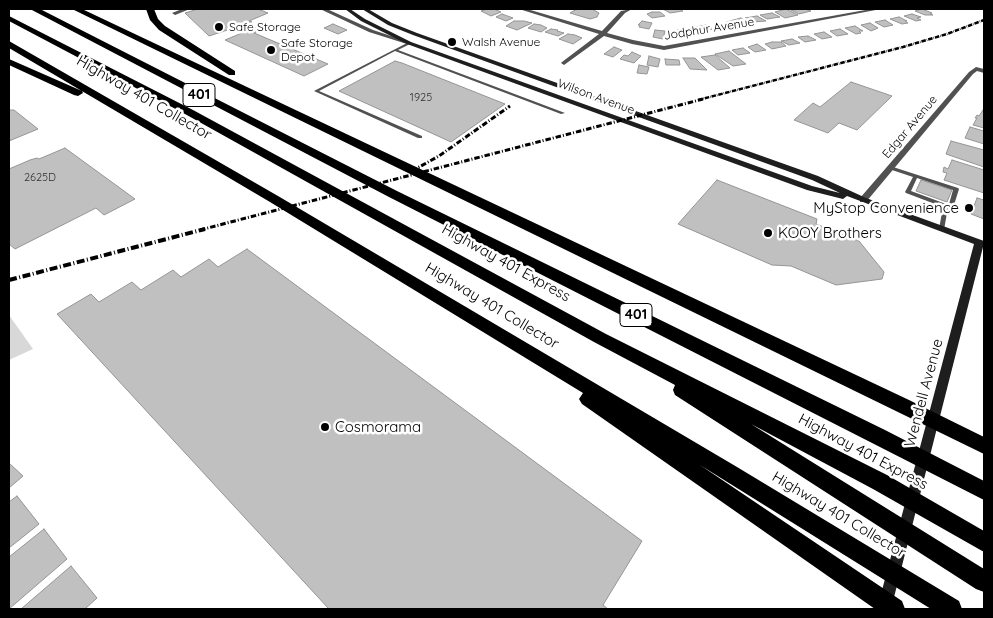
<!DOCTYPE html>
<style>
body{margin:0}
#map{position:relative;width:993px;height:618px;overflow:hidden;background:#fff;font-family:Quicksand,sans-serif}
canvas{display:block}
.frame{position:absolute;inset:0;border:10px solid #000;pointer-events:none}
</style>
<div id="map">
<canvas width="993" height="618"></canvas>
<div class="frame"></div>
</div>
<script>
const g = document.querySelector('canvas').getContext('2d');
g.lineJoin = 'round';
function paint(path, color) { g.fillStyle = color; g.fill(path, 'evenodd'); }
const shape = rows => new Path2D(rows.map(r => 'M' + r).join(''));
function strokePath(path, color, width, dash) { g.strokeStyle = color; g.lineWidth = width; g.lineCap = dash ? 'butt' : 'round'; g.setLineDash(dash || []); g.stroke(path); }
function label(font, color, halo, rows, align = 'center') {
  g.font = font + ' Quicksand,sans-serif'; g.lineWidth = 5; g.setLineDash([]); g.textBaseline = 'middle'; g.strokeStyle = halo; g.fillStyle = color; for (const [text, x, y, turn = 0] of rows) {
    g.save(); g.translate(x, y); g.rotate((+turn || 0) * Math.PI / 180); g.textAlign = isNaN(turn) ? turn : align; if (halo) g.strokeText(text, 0, 0); g.fillText(text, 0, 0); g.restore();
  }
}
paint(shape([
 [9,315,33,349,9,360]
]), '#d8d8d8');
const building = shape([
 [198,9,258,9,268,13,249,21,252,22,209,36,185,13,198,9],
 [487,9,494,9,501,12,491,16,481,11,487,9],
 [577,9,592,9,599,13,597,17,590,19,570,13,577,9],
 [663,9,680,9,683,11,670,13,663,9],
 [786,9,798,15,785,18,775,12,786,9],
 [805,9,811,11,799,14,791,10,805,9],
 [922,9,932,13,930,14,933,15,925,15,915,11,922,9],
 [652,12,660,12,665,16,652,18,647,14,652,12],
 [772,13,780,17,767,19,760,15,772,13],
 [502,14,513,18,506,21,496,17,502,14],
 [912,14,921,17,917,18,921,20,916,21,904,16,912,14],
 [757,16,766,21,752,22,745,18,757,16],
 [899,17,907,21,905,21,908,23,902,24,890,19,899,17],
 [741,18,748,23,732,25,726,22,741,18],
 [885,20,893,25,884,27,875,22,885,20],
 [514,21,524,21,532,23,517,30,506,26,514,21],
 [642,21,652,23,649,29,639,27,640,25,638,25,642,21],
 [870,23,878,28,871,31,861,25,870,23],
 [333,24,347,30,338,34,324,28,333,24],
 [534,24,541,25,547,28,541,32,528,28,534,24],
 [706,25,712,29,702,31,696,27,706,25],
 [259,26,264,28,254,33,328,64,304,76,225,40,259,26],
 [855,26,863,31,859,31,861,33,856,34,845,28,855,26],
 [551,29,558,30,557,31,564,33,558,36,545,32,551,29],
 [688,29,694,33,683,35,677,30,688,29],
 [840,29,848,34,837,36,830,31,840,29],
 [655,30,665,31,663,39,653,37,655,30],
 [824,32,832,37,822,39,814,34,824,32],
 [568,34,575,35,582,38,573,44,559,39,568,34],
 [808,36,816,40,805,42,798,37,808,36],
 [792,39,800,43,789,45,781,41,792,39],
 [772,42,781,42,786,46,772,49,765,44,772,42],
 [757,44,766,50,755,52,748,47,757,44],
 [614,47,622,50,613,57,604,54,614,47],
 [743,48,750,53,738,55,732,50,743,48],
 [729,51,746,64,733,66,715,54,729,51],
 [632,52,641,56,634,63,620,59,624,55,628,56,632,52],
 [715,55,730,68,718,70,701,57,715,55],
 [649,56,660,59,658,67,647,65,649,56],
 [683,58,695,58,707,70,690,69,683,58],
 [665,59,679,60,680,65,666,65,665,59],
 [395,61,402,63,505,104,451,142,339,91,395,61],
 [639,65,649,67,647,74,637,73,639,65],
 [851,82,892,96,857,130,839,123,828,133,794,120,813,103,820,107,851,82],
 [9,110,14,110,38,129,9,141,9,110],
 [983,110,984,110,984,128,973,125,977,118,975,118,977,115,979,116,983,110],
 [970,127,984,131,984,144,965,138,970,127],
 [951,141,984,150,984,167,946,154,951,141],
 [65,148,135,199,104,215,96,208,15,249,9,244,9,169,30,160,37,158,39,159,65,148],
 [952,160,984,170,984,193,944,180,947,173,943,172,944,167,948,169,952,160],
 [717,180,817,219,816,224,859,241,884,272,882,279,836,285,791,266,772,265,678,224,717,180],
 [921,180,952,190,947,202,916,191,921,180],
 [977,198,984,200,984,219,971,214,977,198],
 [247,249,642,541,603,605,608,609,329,609,57,314,91,294,99,302,132,282,141,290,173,270,181,277,209,259,218,267,247,249],
 [9,463,23,476,9,488,9,463],
 [17,496,39,524,9,548,9,502,17,496],
 [44,529,67,559,9,609,9,557,44,529],
 [71,566,97,598,85,609,21,609,71,566]
]);
paint(building, '#c0c0c0');
strokePath(building, '#959595', 1);
paint(shape([
 [409,42,410,42,410,44,398,50,565,113,561,114,395,51,319,91,422,136,422,138,418,138,314,91,409,42],
 [889,167,893,167,958,188,959,189,954,205,953,206,948,207,944,230,942,231,939,229,943,207,906,193,905,192,913,177,889,169,889,167],
 [917,178,953,190,949,204,946,204,911,191,917,178]
]), '#515151');
paint(shape([
 [182,9,190,9,175,15,172,13,182,9],
 [320,9,327,9,373,30,412,43,407,44,369,32,320,9],
 [519,9,527,9,602,31,621,11,632,9,625,13,607,33,633,40,664,46,871,9,881,9,664,50,632,44,604,36,564,65,561,63,562,62,599,34,519,9],
 [976,67,984,69,984,73,977,71,973,74,866,202,860,202,860,198,969,72,976,67]
]), '#515151');
paint(shape([
 [345,9,350,9,365,19,411,42,812,186,840,193,812,180,413,35,388,25,362,9,368,9,392,23,417,33,818,176,866,198,984,241,984,247,983,247,891,609,877,609,974,244,847,196,843,199,807,190,407,44,361,21,345,9]
]), '#1e1e1e');
paint(shape([
 [30,9,40,9,397,191,885,430,984,481,984,500,389,197,30,9],
 [72,9,82,9,909,400,984,437,984,454,72,9],
 [146,9,154,9,158,19,165,26,235,71,235,75,229,75,159,30,150,20,146,9],
 [9,16,193,110,606,334,887,475,984,531,984,552,873,489,751,424,984,569,984,592,976,589,675,395,673,390,675,385,594,342,185,114,9,21,9,16],
 [9,41,278,196,737,467,959,601,962,609,931,609,700,465,902,601,905,609,875,609,582,404,579,399,583,393,270,202,9,48,9,41],
 [9,59,82,91,83,93,78,96,74,95,9,65,9,59]
]), '#000');
strokePath(shape([
 [698,100,903,47,947,34,984,20]
]), '#000', 2.5, [4.5, 1, 0.5, 1]);
strokePath(shape([
 [412,171,439,156,510,106],
 [200,230,703,99]
]), '#000', 3, [5.5, 2, 1, 2]);
strokePath(shape([
 [9,280,205,229]
]), '#000', 4, [8, 2.5, 1, 2.5]);
for (const [x, y, r, color] of [
 [219,27,5,"#000"],
 [452,42,5,"#000"],
 [271,50,5,"#000"],
 [969,208,5,"#000"],
 [768,233,5,"#000"],
 [325,427,5,"#000"]
]) { const dot = new Path2D(); dot.arc(x, y, r, 0, 2 * Math.PI); g.fillStyle = color; g.fill(dot); strokePath(dot, '#fff', 2); }
label('11px', '#303030', null, [
 ["1925",421,98],
 ["2625D",40,178]
]);
label('12px', '#000', '#fff', [
 ["Safe Storage",229,27],
 ["Walsh Avenue",462,42],
 ["Safe Storage",281,43],
 ["Depot",281,57]
], 'left');
label('12px', '#000', '#fff', [
 ["Jodphur Avenue",709,29,-9],
 ["Wilson Avenue",596,97,20],
 ["Edgar Avenue",910,127,-50]
]);
for (const [x, y, w] of [
 [199,95,32],
 [636,315,32]
]) { const box = new Path2D(); box.roundRect(x - w / 2, y - 11.5, w, 23, 4); g.fillStyle = '#fff'; g.fill(box); strokePath(box, '#000', 1); }
label('bold 14px', '#000', null, [
 ["401",199,95],
 ["401",636,315]
]);
label('15px', '#000', '#fff', [
 ["Highway 401 Collector",144,98,30],
 ["Highway 401 Express",506,263,29],
 ["Highway 401 Collector",492,306,31],
 ["Wendell Avenue",924,393,-75],
 ["Highway 401 Express",863,452,28],
 ["Highway 401 Collector",839,515,31]
]);
label('15px', '#000', '#fff', [
 ["MyStop Convenience",959,208,"right"],
 ["KOOY Brothers",778,233],
 ["Cosmorama",335,427]
], 'left');
</script>
